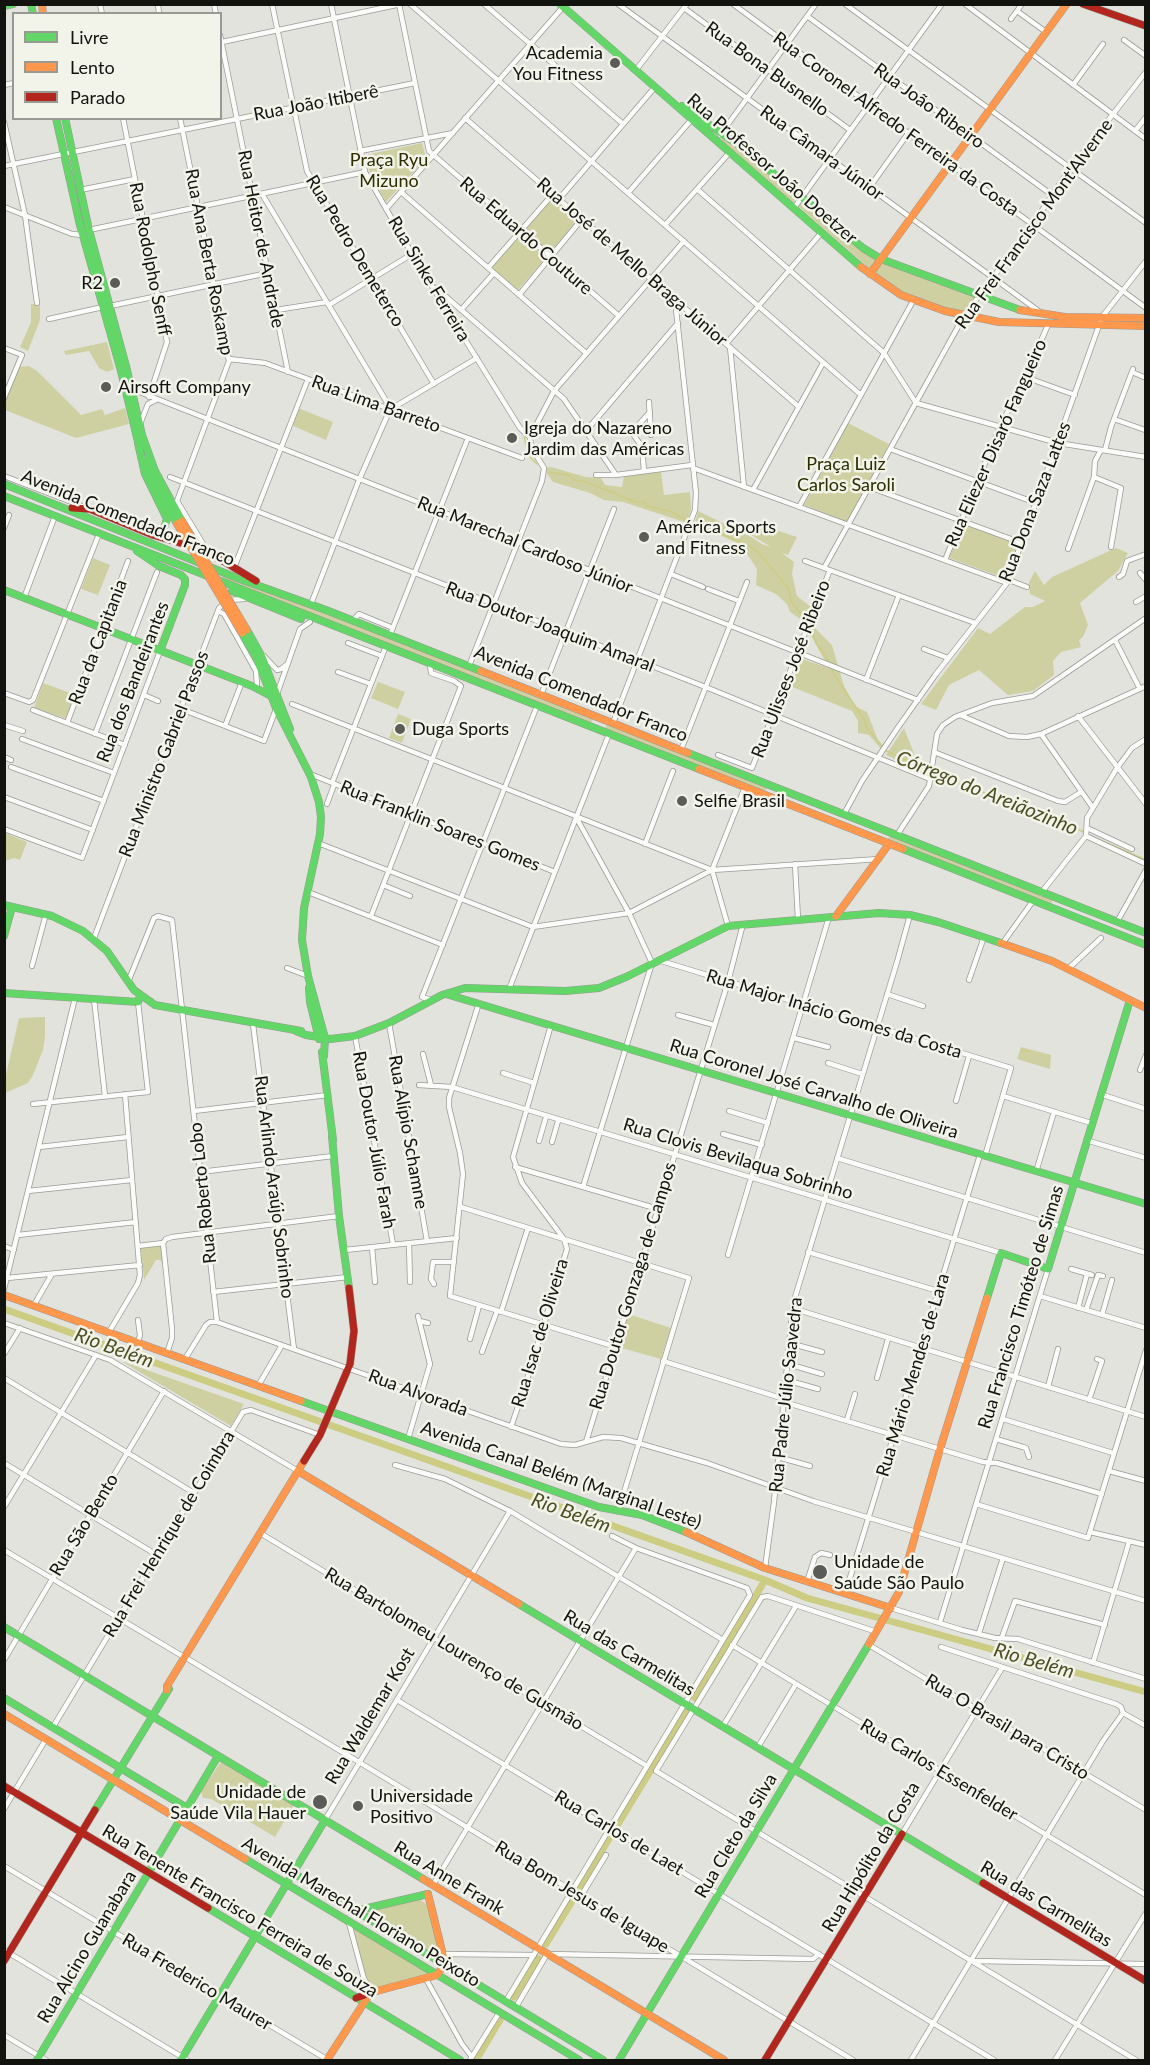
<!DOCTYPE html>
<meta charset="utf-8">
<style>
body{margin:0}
#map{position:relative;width:1150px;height:2065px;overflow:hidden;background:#e3e3de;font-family:Lato,sans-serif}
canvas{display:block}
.frame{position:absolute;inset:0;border:6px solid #12120f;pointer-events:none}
.legend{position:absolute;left:12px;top:12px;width:210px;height:108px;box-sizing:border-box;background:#f2f3e9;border:2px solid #989992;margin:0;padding:8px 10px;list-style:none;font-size:18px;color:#12120f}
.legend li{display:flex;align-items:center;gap:12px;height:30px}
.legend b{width:30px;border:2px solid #989992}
</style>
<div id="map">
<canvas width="1150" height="2065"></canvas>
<div class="frame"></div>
<ul class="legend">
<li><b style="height:8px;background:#63d668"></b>Livre</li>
<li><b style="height:8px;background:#ff974d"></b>Lento</li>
<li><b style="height:8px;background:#b3261e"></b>Parado</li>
</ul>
</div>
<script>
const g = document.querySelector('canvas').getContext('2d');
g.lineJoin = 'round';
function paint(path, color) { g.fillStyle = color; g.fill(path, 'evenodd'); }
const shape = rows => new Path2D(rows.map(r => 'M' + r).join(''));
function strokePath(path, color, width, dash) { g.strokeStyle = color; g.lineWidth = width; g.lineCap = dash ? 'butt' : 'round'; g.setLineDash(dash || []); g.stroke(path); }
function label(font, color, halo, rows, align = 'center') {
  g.font = font + ' Lato,sans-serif'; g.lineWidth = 5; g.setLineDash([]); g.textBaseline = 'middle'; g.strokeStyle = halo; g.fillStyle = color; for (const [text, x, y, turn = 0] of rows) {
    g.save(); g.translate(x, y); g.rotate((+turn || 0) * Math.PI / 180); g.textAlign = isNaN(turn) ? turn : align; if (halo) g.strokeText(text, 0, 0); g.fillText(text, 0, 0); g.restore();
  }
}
paint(shape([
 [723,136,797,196,793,203,720,140],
 [422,143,426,158,386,202,369,171,366,155],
 [552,197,579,219,550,254,523,231],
 [802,201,877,260,870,269,798,206],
 [520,235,546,255,546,258,518,290,494,271,492,267],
 [883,263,975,297,964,313,929,304,905,294,874,274],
 [31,304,40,304,40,320,28,351,20,347,31,322],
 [107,342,114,369,107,372,99,368,89,351,66,355,64,351],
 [29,366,37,371,81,415,102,409,105,415,125,408,129,424,76,438,5,410,5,401,19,367],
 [298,408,333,422,326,440,291,425],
 [848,423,889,444,847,523,804,505],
 [551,467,586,477,601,478,605,485,622,487,624,476,661,472,664,495,690,492,691,510,687,523,623,502,604,500,590,493,553,482,547,474,546,468],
 [698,511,751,537,762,544,771,547,751,535,756,524,797,537,788,555,782,553,794,562,792,574,797,596,811,607,802,620,790,612,787,604,776,594,756,585,757,569,741,545,695,523],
 [965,522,1019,544,1007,579,949,558],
 [1116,548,1128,553,1118,571,1080,603,1088,625,1083,637,1079,640,1081,647,1061,652,1053,661,1054,675,1033,691,1008,695,979,670,949,685,936,710,921,704,978,628,990,634,1025,607,1033,607,1045,601,1030,594,1029,582,1035,571,1044,585,1052,577],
 [93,558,110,565,98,595,81,589],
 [222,576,316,609,594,719,590,723,223,580],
 [815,628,832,645,844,686,855,706,867,712,878,740,883,746,881,749,869,735,858,733,858,721,852,711,790,686,802,659,829,668,809,632,811,629],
 [378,682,405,692,398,709,371,698],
 [43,683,76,695,67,719,34,708],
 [398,714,411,719,402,743,389,738],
 [607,725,767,787,767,789,764,791,604,729],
 [904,728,915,756,912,766,886,755],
 [5,833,27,842,20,860,14,858,5,861],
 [890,835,1053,899,1053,901,1051,903,887,841],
 [45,1017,45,1037,43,1050,33,1075,28,1083,5,1093,5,1079,19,1018],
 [1021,1047,1051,1055,1050,1069,1017,1059],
 [161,1246,163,1264,160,1260,156,1260,144,1280,141,1248],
 [628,1314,671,1328,661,1359,618,1347],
 [121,1361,244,1404,231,1426],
 [221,1762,294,1805,275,1837,211,1799,203,1798,201,1791],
 [419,1899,428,1905,440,1958,364,1912],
 [355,1928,430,1974,380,1989,372,1987,367,1982,353,1931]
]), '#cfd0a2');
strokePath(shape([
 [524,436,528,455,537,464],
 [549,472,568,475,575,480,586,482,636,502,644,502,647,506,672,512,688,521],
 [697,525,744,543,757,551,788,588,791,601,806,620],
 [813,633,816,643,829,662],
 [832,669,834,675,864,719,867,728,883,747],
 [886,751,973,790,986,793,1024,811,1039,812,1086,833],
 [1093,837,1146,860],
 [1021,1051,1030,1051]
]), '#cccd83', 1.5);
strokePath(shape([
 [4,1309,765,1580,807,1598,1146,1692],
 [695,1698,765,1580],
 [618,1824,687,1711],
 [580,1888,610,1837],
 [546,1944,574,1898],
 [514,1997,538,1958],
 [476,2060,500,2020]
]), '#cccd83', 7);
const street = shape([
 [100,4,102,14],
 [158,4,159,14],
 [214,4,216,14],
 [272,4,307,171,434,384],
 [331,4,365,172,412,254,520,428,530,437,531,447,544,468,542,481,469,666],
 [399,4,429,151,619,316],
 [410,4,861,395],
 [484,4,623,124],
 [618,4,1040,312],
 [733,4,1146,308],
 [845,4,1146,223],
 [965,4,1146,139],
 [684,8,850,130],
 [1017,11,1046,32],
 [807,16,1052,195],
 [1011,19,1022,4],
 [220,35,288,372],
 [1124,40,1146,56],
 [222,42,401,4],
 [636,70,687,4],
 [4,85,14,83],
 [1073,85,1103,44],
 [123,118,167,342,149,397],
 [180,118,229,361,177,501,208,552],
 [465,118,799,407],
 [4,122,25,215,37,303],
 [1135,131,1146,117],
 [720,135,816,4],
 [360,151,453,133],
 [4,166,415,83],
 [869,188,909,132],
 [697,189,884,353,916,403,1058,443,1146,457],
 [80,190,135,179],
 [401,192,586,353],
 [628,193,692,119],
 [262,194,388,404,388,414,359,480,311,604],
 [559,199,655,87],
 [4,207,72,234,83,235],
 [794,208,942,4],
 [386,209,563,7],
 [665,225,730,152],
 [89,230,365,172],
 [488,268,553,194],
 [436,288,564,399,616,475],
 [519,295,582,219],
 [329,305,412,254],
 [110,306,268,273],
 [276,310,327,302],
 [461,310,494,273],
 [49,319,103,307],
 [726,344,822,232],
 [730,347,744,487],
 [4,348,22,355,4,398],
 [229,359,265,363,522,458],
 [1132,372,1146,378],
 [1025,377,1075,395],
 [132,389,918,700],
 [649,402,651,435],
 [387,409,396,406,477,358],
 [1114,419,1145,430],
 [140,424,148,404,156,400],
 [629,428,642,447,644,471],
 [586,431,678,323],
 [632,432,650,412],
 [530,437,554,391,684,241],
 [890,449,1036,503],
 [1105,450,1111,427,1133,369],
 [693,468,1007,583],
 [596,475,616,475,692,465],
 [4,476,82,506],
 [170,477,713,690,930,779],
 [1094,477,1121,488,1111,547],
 [869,487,1022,543],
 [753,490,823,363],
 [799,507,913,301],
 [4,528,9,515],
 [1068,549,1094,477,1095,461,1101,450],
 [945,560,1000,427,1025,377,1048,325],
 [805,561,975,623],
 [234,568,308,379],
 [824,568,964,316,1033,224,1067,173,1146,72],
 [1140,573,1146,580],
 [671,574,703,587],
 [1119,577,1123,574,1127,561,1146,554],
 [1009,580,1027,587],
 [708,589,739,601],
 [24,598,55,516],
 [1136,602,1146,596],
 [218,611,224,614,256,671,257,685],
 [353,620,359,614,393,628],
 [390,635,468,438],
 [1115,640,1140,689],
 [348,643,382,656],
 [924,649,948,658],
 [264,656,277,670,281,669,286,665],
 [338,672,371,684],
 [866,680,899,595],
 [4,693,29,702,33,700,99,534],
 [277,694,300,629,310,622],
 [144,695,158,701],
 [541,695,614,509],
 [292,704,712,870],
 [181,709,264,741,276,709],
 [33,710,125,745],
 [960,715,1009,736,1027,737,1041,734,1146,686],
 [1078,716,1146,804],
 [67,723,128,561],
 [613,723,695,510,696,493,675,300],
 [4,725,23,731],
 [225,726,242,682],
 [95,734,157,572],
 [1041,734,1093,808],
 [22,739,114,773],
 [681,750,747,582],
 [934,752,1058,801,1065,802,1081,792],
 [718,755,752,768,830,570],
 [4,757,11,760],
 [11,767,104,801],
 [310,774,555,872],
 [332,783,386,646],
 [4,797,93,830],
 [327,804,334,785],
 [844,814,862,781,899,726,936,674,1007,583,1102,317,1146,261],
 [576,817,629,913,652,963,583,1187],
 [1087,828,1132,849],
 [4,829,82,858,160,651],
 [897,835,929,786,937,734,943,725,955,717,992,703,1033,696,1146,618],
 [1086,836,1146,864],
 [318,843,533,927,629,913,712,870,879,859],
 [645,844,673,771],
 [795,864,798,919],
 [383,885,410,896],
 [308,892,443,945],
 [1041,893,1086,836,1087,818,1117,768,1132,748,1146,739],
 [371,916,461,686,454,681,431,673,430,664],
 [1117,922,1146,870],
 [728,926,712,870,745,787],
 [94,938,219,608,229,600,244,599],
 [1002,944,1033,901],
 [658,960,1011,1068,985,1156],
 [32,966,46,914],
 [287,968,308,976],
 [1068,969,1101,938],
 [969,980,984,937],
 [128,982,154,918,158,916,172,920,217,1322,210,1322,206,1325,185,1359],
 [509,989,609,734],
 [887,994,923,1006],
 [94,999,105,1096],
 [431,1000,422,997,537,706],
 [479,1003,449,1098,449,1107,460,1153,463,1174,450,1296,616,1347],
 [678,1015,714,1025],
 [389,1023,427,1241],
 [253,1024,294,1349],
 [355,1036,393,1244],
 [794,1038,828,1047],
 [423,1054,431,1085],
 [828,1063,862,1074],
 [1140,1070,1146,1055],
 [503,1073,534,1083],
 [419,1085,452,1087,1001,1253],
 [1100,1094,1146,1109],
 [1003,1096,1091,1123],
 [956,1101,969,1056],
 [33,1104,148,1092,138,1002],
 [194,1111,328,1095],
 [729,1111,768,1123],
 [723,1134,762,1145],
 [1086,1140,1146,1158],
 [539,1141,546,1117],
 [552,1142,558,1121],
 [39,1147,128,1137],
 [837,1158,1146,1253],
 [515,1167,658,1209],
 [200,1172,333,1156],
 [1036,1172,1054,1112],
 [28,1191,132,1180],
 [461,1207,689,1278,618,1512],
 [18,1235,136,1222],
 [163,1243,172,1329,172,1338,167,1353],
 [409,1243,410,1282],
 [4,1246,14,1250],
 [138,1246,163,1243,166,1239,172,1237,339,1216],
 [372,1247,375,1282],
 [345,1250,457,1238],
 [808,1252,938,1291],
 [728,1255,829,917],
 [1071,1269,1092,1275],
 [7,1278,140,1265],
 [434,1284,431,1279,433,1262,454,1262],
 [4,1289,75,998],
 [213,1292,348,1277],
 [1040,1296,1146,1328],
 [34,1305,52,1274],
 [792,1308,1146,1417],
 [1078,1308,1087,1274],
 [1086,1310,1098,1275,1103,1276],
 [501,1312,528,1228],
 [1102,1315,1112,1280],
 [138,1320,140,1335,138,1343],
 [419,1321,428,1323],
 [217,1322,561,1444,575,1445,603,1437,621,1438,707,1463,813,1501,1146,1601],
 [4,1323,110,1360,298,1471],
 [109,1332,138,1283,140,1275,125,1094],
 [470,1339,479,1306],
 [789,1343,822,1352],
 [482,1352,497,1311],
 [4,1354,20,1328],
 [663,1361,784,1399],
 [788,1364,822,1374],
 [4,1378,194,1493],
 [877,1378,888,1339],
 [786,1380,818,1389],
 [258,1386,282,1345],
 [1048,1387,1058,1349],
 [1089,1400,1102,1361,1097,1359],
 [784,1402,983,1462,997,1463,1102,1494],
 [1003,1419,1113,1453],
 [847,1420,855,1394],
 [511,1427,524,1389,567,1249,564,1239,522,1183,513,1157,551,1025],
 [408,1439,430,1364,418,1316],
 [996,1439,1023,1447,1026,1448,1029,1457],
 [586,1442,728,982,743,924],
 [778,1457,810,1466],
 [4,1463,157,1555],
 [395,1465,445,1479,510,1511,723,1640],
 [1109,1471,1146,1481],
 [976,1504,1088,1538,1146,1350],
 [4,1507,96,1355],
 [1090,1532,1146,1545],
 [260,1533,647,1766],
 [4,1550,184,1657],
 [765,1568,774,1502,793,1304,897,962,910,915],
 [807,1582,815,1557,821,1553,830,1555],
 [845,1594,980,1155],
 [891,1608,962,1630,995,1638,1018,1639,1146,1679],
 [940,1622,1048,1269],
 [877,1632,768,1596,762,1597,656,1771,1136,2060],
 [979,1633,1003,1558],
 [1002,1637,1015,1601,1105,1625],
 [732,1645,1146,1895],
 [869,1645,1146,1810],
 [941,1647,1116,1704,1121,1707,1123,1713],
 [188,1659,853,2060],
 [4,1660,164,1391],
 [1093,1663,1129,1542],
 [397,1700,994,2060],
 [1123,1713,1146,1726],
 [723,1726,796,1606],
 [53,1727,243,1412,251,1410,320,1435],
 [758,1747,796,1684],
 [4,1809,46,1739],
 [325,1820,510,1511],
 [902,1834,1002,1668],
 [4,1866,328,2060],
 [433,1885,636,1548],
 [581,1896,606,1855],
 [349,1923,364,1979,369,1987,376,1990],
 [4,1950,187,2060],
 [442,1954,534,1955],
 [974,1961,1146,1964],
 [426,1979,462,2044,472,2057],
 [506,2001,750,1595,747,1588,636,1548,612,1536],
 [516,2007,547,1954,813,1959,819,1954],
 [4,2035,46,2060],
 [470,2060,499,2013],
 [911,2060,1103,1741,1123,1713],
 [1055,2060,1146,1913]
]);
const fast = shape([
 [31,4,33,14],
 [560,4,861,267],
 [4,6,13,4],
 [682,106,743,148,863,248,881,259,1020,310],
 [56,118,80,225,121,371,139,446],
 [65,118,89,230,126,366,142,435,155,471,182,521],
 [138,443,145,474,167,519,164,528,153,535],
 [145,462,177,524],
 [4,484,237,578,326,610,481,671],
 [4,496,699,769],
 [137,551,159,566,181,575,185,579,185,585,160,651],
 [4,590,252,686,271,696],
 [232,591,301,619],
 [247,630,262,657,290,729],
 [242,633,257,659,276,708,311,777,319,802,321,817,320,834,304,908,302,940,308,976,325,1038,324,1056],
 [688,753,1146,933],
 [903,849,1146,945],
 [4,905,52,916,83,931,107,951,134,990,155,1005,301,1031],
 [4,936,12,907],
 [309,988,310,1002,319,1039],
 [4,993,138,1002,140,996],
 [446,994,1146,1204],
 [296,1031,306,1035,330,1039,355,1036,389,1023,442,995,465,988,565,991,599,988,626,977,728,926,879,913,910,915,938,922,1001,943],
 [322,1052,333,1140],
 [332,1136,339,1216,349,1288],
 [987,1298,1001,1253,1048,1269,1130,1000],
 [301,1401,599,1507,642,1515,686,1532],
 [519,1604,983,1883],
 [4,1627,423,1879],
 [4,1698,187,1808],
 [95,1810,169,1689],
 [245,1859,579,2060],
 [293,1873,603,2060],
 [208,1908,460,2060],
 [355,1911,428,1894],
 [37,2060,218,1756],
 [181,2060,325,1820],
 [619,2060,869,1644]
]);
const slow = shape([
 [42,4,43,14],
 [861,267,901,295,945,311,999,322,1146,326],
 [870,274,1066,5],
 [1020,310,1065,317,1146,318],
 [481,671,688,753],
 [699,769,903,849],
 [836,916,889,844],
 [1001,943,1052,961,1146,1008],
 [4,1295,301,1401],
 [298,1471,519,1604],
 [686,1532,765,1568,891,1608],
 [869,1644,899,1592,940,1449,987,1298],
 [167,1690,167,1686,304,1461],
 [4,1714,245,1859],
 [423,1879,724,2060],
 [327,2060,369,1995,373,1992,437,1975,445,1963,428,1894]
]);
const jam = shape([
 [1083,4,1146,26],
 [72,508,90,509,153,535,194,547,225,562,256,581],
 [304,1461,320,1435,350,1364,354,1331,349,1288],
 [4,1786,208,1908],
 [983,1883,1146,1981],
 [4,1961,95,1810],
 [356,1998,373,1992],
 [765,2060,902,1834]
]);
strokePath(street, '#9a9a96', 6);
strokePath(fast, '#9a9a96', 8);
strokePath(slow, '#9a9a96', 8);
strokePath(jam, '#9a9a96', 8);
strokePath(street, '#fbfbfa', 4.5);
strokePath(fast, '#63d668', 7);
strokePath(slow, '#ff974d', 7);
strokePath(jam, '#b3261e', 7);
const slowBridge = shape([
 [182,521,247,630],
 [177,524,242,633]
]);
strokePath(slowBridge, '#9a9a96', 8, []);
strokePath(slowBridge, '#ff974d', 7);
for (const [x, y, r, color] of [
 [615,63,6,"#5b5b57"],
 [115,283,6,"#5b5b57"],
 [106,387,6,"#5b5b57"],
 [512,438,6,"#5b5b57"],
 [644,537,6,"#5b5b57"],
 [400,729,6,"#5b5b57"],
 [682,801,6,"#5b5b57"],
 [820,1572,8,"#5b5b57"],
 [320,1802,8,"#5b5b57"],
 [358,1806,6,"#5b5b57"]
]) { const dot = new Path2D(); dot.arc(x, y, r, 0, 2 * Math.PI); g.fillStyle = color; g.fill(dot); strokePath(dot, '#f2f3e9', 2); }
label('18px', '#12120f', '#f2f3e9', [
 ["Academia",603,53,"right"],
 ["You Fitness",603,74,"right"],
 ["R2",103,283,"right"],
 ["Airsoft Company",118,387],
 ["Igreja do Nazareno",524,428],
 ["Jardim das Américas",524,449],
 ["América Sports",656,527],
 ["and Fitness",656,548],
 ["Duga Sports",412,729],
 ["Selfie Brasil",694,801],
 ["Unidade de",834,1562],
 ["Saúde São Paulo",834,1583],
 ["Unidade de",306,1792,"right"],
 ["Saúde Vila Hauer",306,1813,"right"],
 ["Universidade",370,1796],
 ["Positivo",370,1817]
], 'left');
label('18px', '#12120f', '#f2f3e9', [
 ["Rua Bona Busnello",767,69,36],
 ["Rua João Itiberê",316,103,-11],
 ["Rua João Ribeiro",929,106,36],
 ["Rua Coronel Alfredo Ferreira da Costa",896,124,36],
 ["Rua Câmara Júnior",822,153,36],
 ["Rua Professor João Doetzer",772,169,41],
 ["Rua Frei Francisco Mont'Alverne",1034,224,-54],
 ["Rua Eduardo Couture",526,236,41],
 ["Rua Heitor de Andrade",261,239,79],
 ["Rua Pedro Demeterco",355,251,59],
 ["Rua Rodolpho Senff",150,259,79],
 ["Rua Ana Berta Roskamp",209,262,79],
 ["Rua José de Mello Braga Júnior",632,262,41],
 ["Rua Sinke Ferreira",429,279,59],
 ["Rua Lima Barreto",376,404,20],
 ["Rua Eliezer Disaró Fangueiro",996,443,-66],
 ["Rua Dona Saza Lattes",1035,502,-69],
 ["Avenida Comendador Franco",128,518,22],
 ["Rua Marechal Cardoso Júnior",525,545,22],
 ["Rua Doutor Joaquim Amaral",550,627,21],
 ["Rua da Capitania",98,642,-69],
 ["Rua Ulisses José Ribeiro",791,669,-69],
 ["Rua dos Bandeirantes",133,682,-69],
 ["Avenida Comendador Franco",581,694,22],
 ["Rua Ministro Gabriel Passos",164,754,-69],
 ["Rua Franklin Soares Gomes",440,826,22],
 ["Rua Major Inácio Gomes da Costa",834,1014,17],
 ["Rua Coronel José Carvalho de Oliveira",814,1089,17],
 ["Rua Alípio Schamne",408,1132,80],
 ["Rua Doutor Júlio Farah",374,1140,80],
 ["Rua Clovis Bevilaqua Sobrinho",738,1159,17],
 ["Rua Arlindo Araújo Sobrinho",274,1187,83],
 ["Rua Roberto Lobo",203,1193,-96],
 ["Rua Doutor Gonzaga de Campos",633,1286,-73],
 ["Rua Francisco Timóteo de Simas",1021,1307,-73],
 ["Rua Isac de Oliveira",540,1333,-73],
 ["Rua Mário Mendes de Lara",913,1375,-73],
 ["Rua Alvorada",418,1393,20],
 ["Rua Padre Júlio Saavedra",786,1395,-84],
 ["Avenida Canal Belém (Marginal Leste)",561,1475,19],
 ["Rua São Bento",84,1525,-59],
 ["Rua Frei Henrique de Coimbra",169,1534,-59],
 ["Rua Bartolomeu Lourenço de Gusmão",454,1649,31],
 ["Rua das Carmelitas",629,1653,31],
 ["Rua Waldemar Kost",370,1716,-59],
 ["Rua O Brasil para Cristo",1007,1727,31],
 ["Rua Carlos Essenfelder",939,1770,31],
 ["Rua Carlos de Laet",619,1833,31],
 ["Rua Cleto da Silva",736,1836,-59],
 ["Rua Hipólito da Costa",871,1857,-59],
 ["Rua Anne Frank",449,1878,31],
 ["Rua Bom Jesus de Iguape",582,1897,31],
 ["Rua das Carmelitas",1046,1904,31],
 ["Rua Tenente Francisco Ferreira de Souza",240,1911,31],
 ["Avenida Marechal Floriano Peixoto",361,1912,31],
 ["Rua Alcino Guanabara",87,1947,-59],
 ["Rua Frederico Maurer",197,1982,31]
]);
label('18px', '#2d2d00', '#f2f3e9', [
 ["Praça Ryu",389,160],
 ["Mizuno",389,181],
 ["Praça Luiz",846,464],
 ["Carlos Saroli",846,485]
]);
label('italic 20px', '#4c4d22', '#f2f3e9', [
 ["Córrego do Areiãozinho",987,793,22],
 ["Rio Belém",114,1348,20],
 ["Rio Belém",571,1513,20],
 ["Rio Belém",1034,1661,16]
]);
</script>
